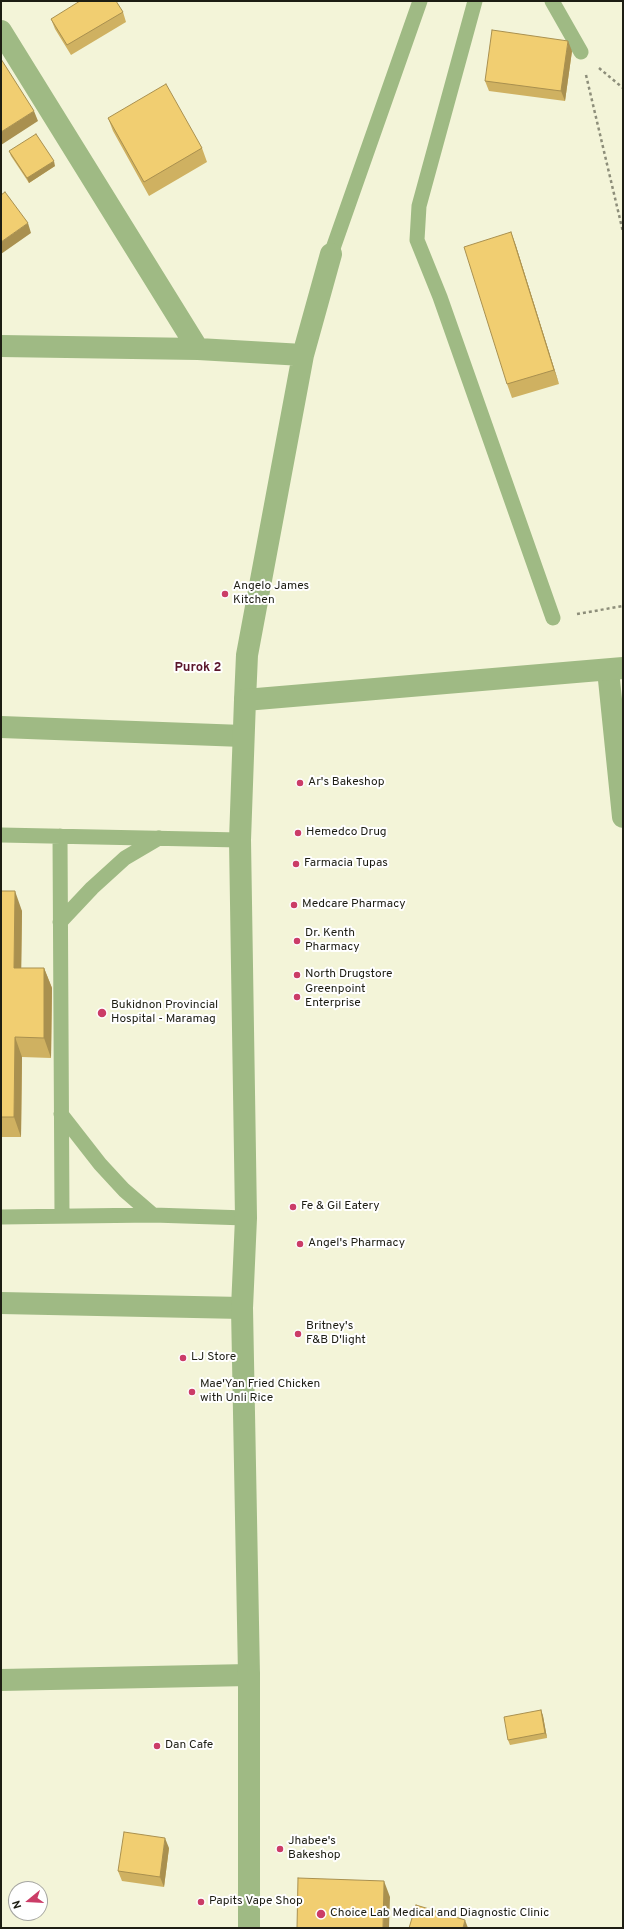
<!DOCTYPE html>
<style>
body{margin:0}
#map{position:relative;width:624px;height:1929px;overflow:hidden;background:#f3f4d8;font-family:Overpass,sans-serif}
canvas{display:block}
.frame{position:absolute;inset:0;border:2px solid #1d1d13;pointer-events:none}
.north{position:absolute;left:8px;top:1881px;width:40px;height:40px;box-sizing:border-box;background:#fff;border:1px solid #a5a5a1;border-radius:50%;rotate:252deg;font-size:11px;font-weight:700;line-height:16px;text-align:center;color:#1d1d13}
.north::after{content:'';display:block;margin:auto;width:14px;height:18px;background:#cb3c67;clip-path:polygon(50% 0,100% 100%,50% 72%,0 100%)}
</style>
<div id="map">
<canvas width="624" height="1929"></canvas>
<div class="frame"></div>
<div class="north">N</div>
</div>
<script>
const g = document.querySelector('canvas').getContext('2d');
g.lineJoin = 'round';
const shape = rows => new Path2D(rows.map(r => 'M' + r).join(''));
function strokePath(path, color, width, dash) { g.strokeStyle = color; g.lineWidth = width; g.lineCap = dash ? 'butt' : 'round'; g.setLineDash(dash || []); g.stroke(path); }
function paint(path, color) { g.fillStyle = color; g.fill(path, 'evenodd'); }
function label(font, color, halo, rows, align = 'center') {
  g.font = font + ' Overpass,sans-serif'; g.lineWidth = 4; g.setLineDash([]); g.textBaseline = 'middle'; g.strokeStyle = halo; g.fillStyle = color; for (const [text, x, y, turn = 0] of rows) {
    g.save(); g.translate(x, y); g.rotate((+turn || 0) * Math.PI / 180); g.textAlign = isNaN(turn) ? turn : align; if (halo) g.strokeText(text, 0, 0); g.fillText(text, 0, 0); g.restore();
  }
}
strokePath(shape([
 [599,68,623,88],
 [586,75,623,232],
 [577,614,623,606]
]), '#8d8e7a', 2.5, [3, 3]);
strokePath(shape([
 [475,1,419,206,417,240,440,297,553,618],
 [552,1,581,52],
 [331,254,420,1],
 [1,835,240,840],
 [60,836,62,1216],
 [60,922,92,888,125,858,159,838],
 [61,1114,100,1164,124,1190,153,1215],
 [1,1217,153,1215,246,1218]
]), '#9fba84', 15);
strokePath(shape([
 [1,31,198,349],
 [1,346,198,349,303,355],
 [608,670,623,817],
 [245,700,247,655,303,355,331,254],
 [1,727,243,736],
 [1,1303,242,1308],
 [1,1680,249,1675]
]), '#9fba84', 22);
strokePath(shape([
 [249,1928,249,1675,242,1308,246,1218,240,840,245,700,623,668]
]), '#9fba84', 22);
paint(shape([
 [123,12,126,22,71,55,55,29,51,19],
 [572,51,565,101,489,91,485,81],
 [108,118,202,148,207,162,149,196,113,131],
 [9,151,55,166,29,183,11,156],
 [511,232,516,246,559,384,512,398,507,384],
 [1,891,22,911,21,968,44,968,52,988,51,1058,22,1057,21,1137,1,1137],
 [541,1710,543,1716,547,1738,510,1745,508,1740],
 [169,1848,164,1887,122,1881,118,1871]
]), '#cfb161');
paint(shape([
 [568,41,572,51,565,101,561,91],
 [34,111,38,121,1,145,1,132],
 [54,161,55,166,29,183,27,178],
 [28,223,31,233,1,254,1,242],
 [511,232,516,246,559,384,554,370],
 [15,891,22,911,21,988,14,968],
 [44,968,52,988,51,1058,44,1038],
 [15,1037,22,1057,21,1137,14,1117],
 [541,1710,543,1716,547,1738,545,1733],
 [165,1838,169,1848,164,1887,160,1877],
 [384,1881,390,1897,389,1928,383,1928],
 [465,1920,468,1928,463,1928]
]), '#a9904f');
const building = shape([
 [80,1,116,1,123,12,67,45,51,19,80,1],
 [492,30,568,41,561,91,485,81,492,30],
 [1,59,34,111,1,132,1,59],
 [166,84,202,148,144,182,108,118,166,84],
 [36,134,54,161,27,178,9,151,36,134],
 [5,192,28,223,1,242,1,195,5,192],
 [511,232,554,370,507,384,464,247,511,232],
 [1,891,15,891,14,968,44,968,44,1038,15,1037,14,1117,1,1117,1,891],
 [541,1710,545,1733,508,1740,504,1717,541,1710],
 [124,1832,165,1838,160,1877,118,1871,124,1832],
 [298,1878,384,1881,383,1928,297,1928,298,1878],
 [416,1905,465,1920,463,1928,409,1928,416,1905]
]);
paint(building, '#f1ce71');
strokePath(building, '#a9904f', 1);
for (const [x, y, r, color] of [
 [225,594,4,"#cb3c67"],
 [300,783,4,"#cb3c67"],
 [298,833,4,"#cb3c67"],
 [296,864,4,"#cb3c67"],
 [294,905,4,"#cb3c67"],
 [297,941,4,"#cb3c67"],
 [297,975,4,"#cb3c67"],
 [297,997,4,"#cb3c67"],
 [102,1013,5,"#cb3c67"],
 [293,1207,4,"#cb3c67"],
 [300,1244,4,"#cb3c67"],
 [298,1334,4,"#cb3c67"],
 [183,1358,4,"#cb3c67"],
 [192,1392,4,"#cb3c67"],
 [157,1746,4,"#cb3c67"],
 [280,1849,4,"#cb3c67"],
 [201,1902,4,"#cb3c67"],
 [321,1914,5,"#cb3c67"]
]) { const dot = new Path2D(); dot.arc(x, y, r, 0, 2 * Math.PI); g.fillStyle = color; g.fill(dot); strokePath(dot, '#fff', 1.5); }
label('12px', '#1d1d13', '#fff', [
 ["Angelo James",233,587],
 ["Kitchen",233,601],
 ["Ar's Bakeshop",308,783],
 ["Hemedco Drug",306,833],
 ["Farmacia Tupas",304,864],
 ["Medcare Pharmacy",302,905],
 ["Dr. Kenth",305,934],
 ["Pharmacy",305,948],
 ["North Drugstore",305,975],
 ["Greenpoint",305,990],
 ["Enterprise",305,1004],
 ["Bukidnon Provincial",111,1006],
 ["Hospital - Maramag",111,1020],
 ["Fe & Gil Eatery",301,1207],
 ["Angel's Pharmacy",308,1244],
 ["Britney's",306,1327],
 ["F&B D'light",306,1341],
 ["LJ Store",191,1358],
 ["Mae'Yan Fried Chicken",200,1385],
 ["with Unli Rice",200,1399],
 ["Dan Cafe",165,1746],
 ["Jhabee's",288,1842],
 ["Bakeshop",288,1856],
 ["Papits Vape Shop",209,1902],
 ["Choice Lab Medical and Diagnostic Clinic",330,1914]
], 'left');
label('bold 13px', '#5b162b', '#fff', [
 ["Purok 2",198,668]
]);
</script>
